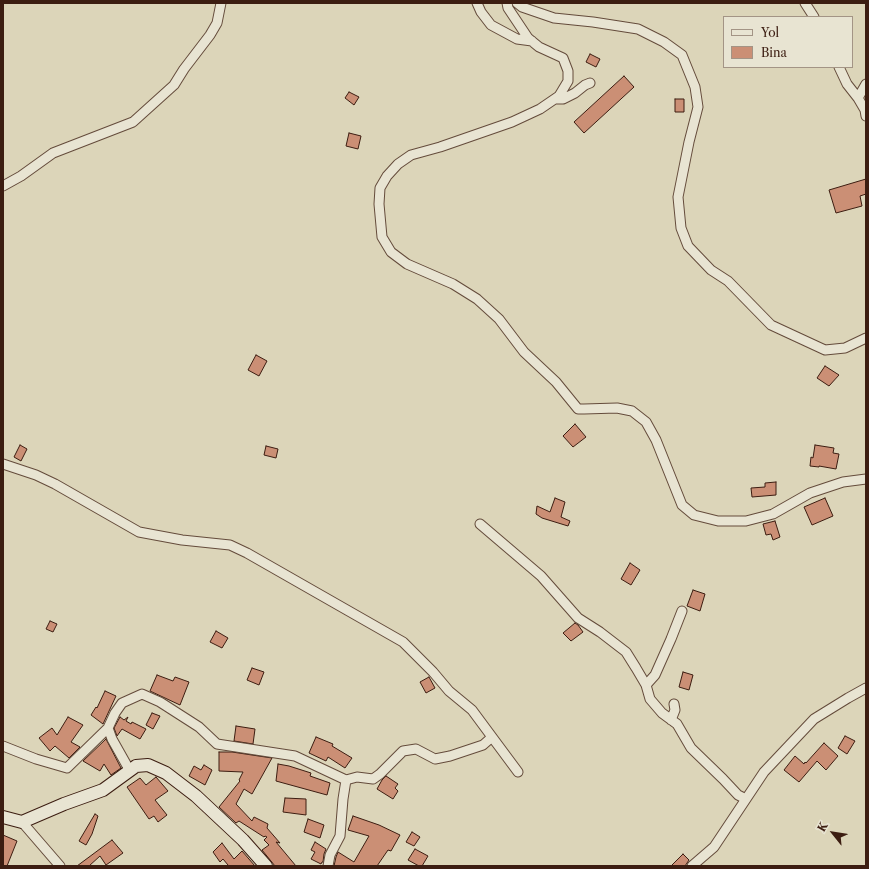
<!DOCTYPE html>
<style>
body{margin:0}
#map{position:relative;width:869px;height:869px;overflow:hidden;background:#dcd5b9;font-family:"Libre Caslon Text",serif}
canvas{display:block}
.frame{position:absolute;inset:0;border:4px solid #3c1d11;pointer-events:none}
.legend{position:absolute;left:723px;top:16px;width:130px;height:52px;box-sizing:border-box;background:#e8e4d2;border:1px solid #a39485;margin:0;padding:5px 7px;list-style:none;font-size:12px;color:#3c1d11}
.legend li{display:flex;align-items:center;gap:8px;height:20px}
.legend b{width:20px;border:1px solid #a39485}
.north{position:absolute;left:813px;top:813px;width:40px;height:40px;-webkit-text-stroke:3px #e8e4d2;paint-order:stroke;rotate:300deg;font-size:11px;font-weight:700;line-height:16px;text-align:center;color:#3c1d11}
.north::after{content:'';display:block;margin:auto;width:14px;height:18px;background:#3c1d11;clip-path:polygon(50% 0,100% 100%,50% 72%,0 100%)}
</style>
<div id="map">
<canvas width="869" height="869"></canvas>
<div class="frame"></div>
<ul class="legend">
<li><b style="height:5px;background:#e8e4d2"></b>Yol</li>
<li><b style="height:11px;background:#cb8f75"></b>Bina</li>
</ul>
<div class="north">K</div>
</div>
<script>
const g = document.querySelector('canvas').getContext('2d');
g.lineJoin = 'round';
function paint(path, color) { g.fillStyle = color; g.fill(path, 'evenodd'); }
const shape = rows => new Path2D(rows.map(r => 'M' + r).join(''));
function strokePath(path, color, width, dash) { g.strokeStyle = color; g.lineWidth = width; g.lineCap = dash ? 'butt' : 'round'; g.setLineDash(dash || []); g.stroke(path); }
const building = shape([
 [590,54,600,59,596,67,586,62,590,54],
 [624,76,634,87,584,133,574,122,624,76],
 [349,92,359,97,354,105,345,98,349,92],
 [675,99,684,99,684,112,675,112,675,99],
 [349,133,361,136,358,149,346,146,349,133],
 [866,179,866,194,860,196,862,206,836,213,829,190,866,179],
 [256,355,267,361,259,376,248,370,256,355],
 [825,366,839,375,829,386,817,378,825,366],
 [575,424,586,437,573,447,563,436,575,424],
 [20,445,27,449,21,461,14,457,20,445],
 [815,445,834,448,833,453,839,454,836,469,819,466,819,467,810,466,811,457,813,458,815,445],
 [266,446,278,449,276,458,264,455,266,446],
 [776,482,776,495,752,497,751,488,765,487,765,483,776,482],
 [555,498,565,502,561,517,570,521,568,526,542,518,536,514,537,506,550,512,555,498],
 [825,498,833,516,812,525,804,507,825,498],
 [775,521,780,537,773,540,771,534,766,535,763,524,775,521],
 [630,563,640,570,631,585,621,579,630,563],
 [693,590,705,594,700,611,687,606,693,590],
 [50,621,57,624,53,632,46,629,50,621],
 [575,623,578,625,583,632,571,641,563,633,575,623],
 [216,631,228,638,222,648,210,642,216,631],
 [252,668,264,672,259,685,247,680,252,668],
 [683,672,693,675,689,690,679,687,683,672],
 [157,675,173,681,175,677,189,682,180,705,150,691,157,675],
 [429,677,435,688,426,693,420,682,429,677],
 [105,691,116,696,103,724,91,715,96,707,97,708,105,691],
 [152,713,160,716,153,729,146,725,152,713],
 [68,717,83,725,71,742,80,747,69,758,55,746,50,751,39,738,52,728,57,735,68,717],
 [120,717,124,720,128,717,126,721,131,724,132,722,146,729,140,739,122,729,117,736,114,728,120,717],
 [236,726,255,729,253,744,234,741,236,726],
 [845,736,855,741,847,754,838,748,845,736],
 [316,737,333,744,332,746,352,758,345,768,328,757,326,761,309,753,316,737],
 [106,739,121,768,111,775,104,764,100,771,83,761,106,739],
 [824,743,838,756,826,770,817,761,799,782,784,770,795,756,804,764,805,762,806,763,824,743],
 [219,752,232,752,272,758,252,794,244,789,236,804,252,821,254,817,268,824,267,828,280,843,276,842,296,866,275,866,262,850,269,845,264,840,267,837,265,836,264,837,239,821,236,823,219,807,240,781,239,780,243,772,219,771,219,752],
 [278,764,289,766,311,773,310,776,330,783,327,795,276,781,278,764],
 [204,765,212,770,205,785,189,776,194,766,201,770,204,765],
 [386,776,398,784,395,788,398,791,393,799,377,789,382,780,386,776],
 [156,777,168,791,155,800,167,815,158,822,154,816,149,819,127,787,140,778,146,785,156,777],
 [285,798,306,799,306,815,283,812,285,798],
 [95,814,98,816,92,834,86,845,79,841,95,814],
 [353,816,379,825,400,835,391,851,388,850,377,866,334,866,336,857,338,852,354,862,369,836,348,830,353,816],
 [308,819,324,825,320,838,304,832,308,819],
 [412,832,420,837,414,846,406,842,412,832],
 [3,835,17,841,7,866,3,866,3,835],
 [112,840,123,853,106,865,100,856,89,866,77,866,112,840],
 [315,842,326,849,324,854,323,862,322,862,321,864,311,859,315,852,311,850,315,842],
 [222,843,234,859,242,851,255,866,227,866,228,865,223,859,220,862,213,852,222,843],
 [415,849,428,856,422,866,419,866,408,860,415,849],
 [683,854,689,860,685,866,671,866,683,854]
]);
paint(building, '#cb8f75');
strokePath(building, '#3c1d11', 1);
const minor = shape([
 [477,3,481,12,491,25,517,39,532,41],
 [507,3,508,8,528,38,539,47,563,58,568,71,568,81,559,96,540,109,512,122,440,147,411,155,398,164,387,176,380,188,379,204,382,237,391,252,407,264,453,284,477,299,499,319,524,352,556,382,578,409,584,409,617,408,632,411,646,422,656,440,682,505,694,515,718,521,746,521,773,514,810,493,843,482,866,479],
 [517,3,522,7,554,18,593,22,638,29,664,42,682,55,695,87,698,107,689,142,678,197,681,228,688,246,711,270,728,281,771,325,825,350,845,348,866,338],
 [805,3,814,17],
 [839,67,847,84,858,98,865,110,866,116],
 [858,98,866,84],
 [555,99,563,99,575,93,585,85,590,83],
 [3,186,21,176,53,153,133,122,174,85,184,69,210,35,217,23,221,3],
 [3,464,36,475,55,484,139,532,182,540,230,545,247,553,403,642,433,672,449,691,472,710,492,737],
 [480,524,541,576,578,618,600,632,626,652,636,668,646,685],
 [682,611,671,639,655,675,646,685,650,699,662,713,677,724,691,748,723,779,738,795,746,799],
 [671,720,675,710,674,704],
 [3,746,36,759,67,768,108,728],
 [130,771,112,739,108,728,115,713,122,703,142,694,160,702,199,727,217,744,295,756,346,780,343,799,340,836,330,855,328,866],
 [346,780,357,777,373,779,380,774,403,751,416,749,435,759,450,756,483,745,492,737,518,772],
 [22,822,60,866],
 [692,866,714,847,764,772,814,719,848,698,866,688]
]);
const secondary = shape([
 [3,817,22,822,64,804,103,790,136,766,148,765,166,773,196,796,243,840,266,866]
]);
strokePath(minor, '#644b3b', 11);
strokePath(secondary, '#3c1d11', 14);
strokePath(minor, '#e8e4d2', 9);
strokePath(secondary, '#e8e4d2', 12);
</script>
